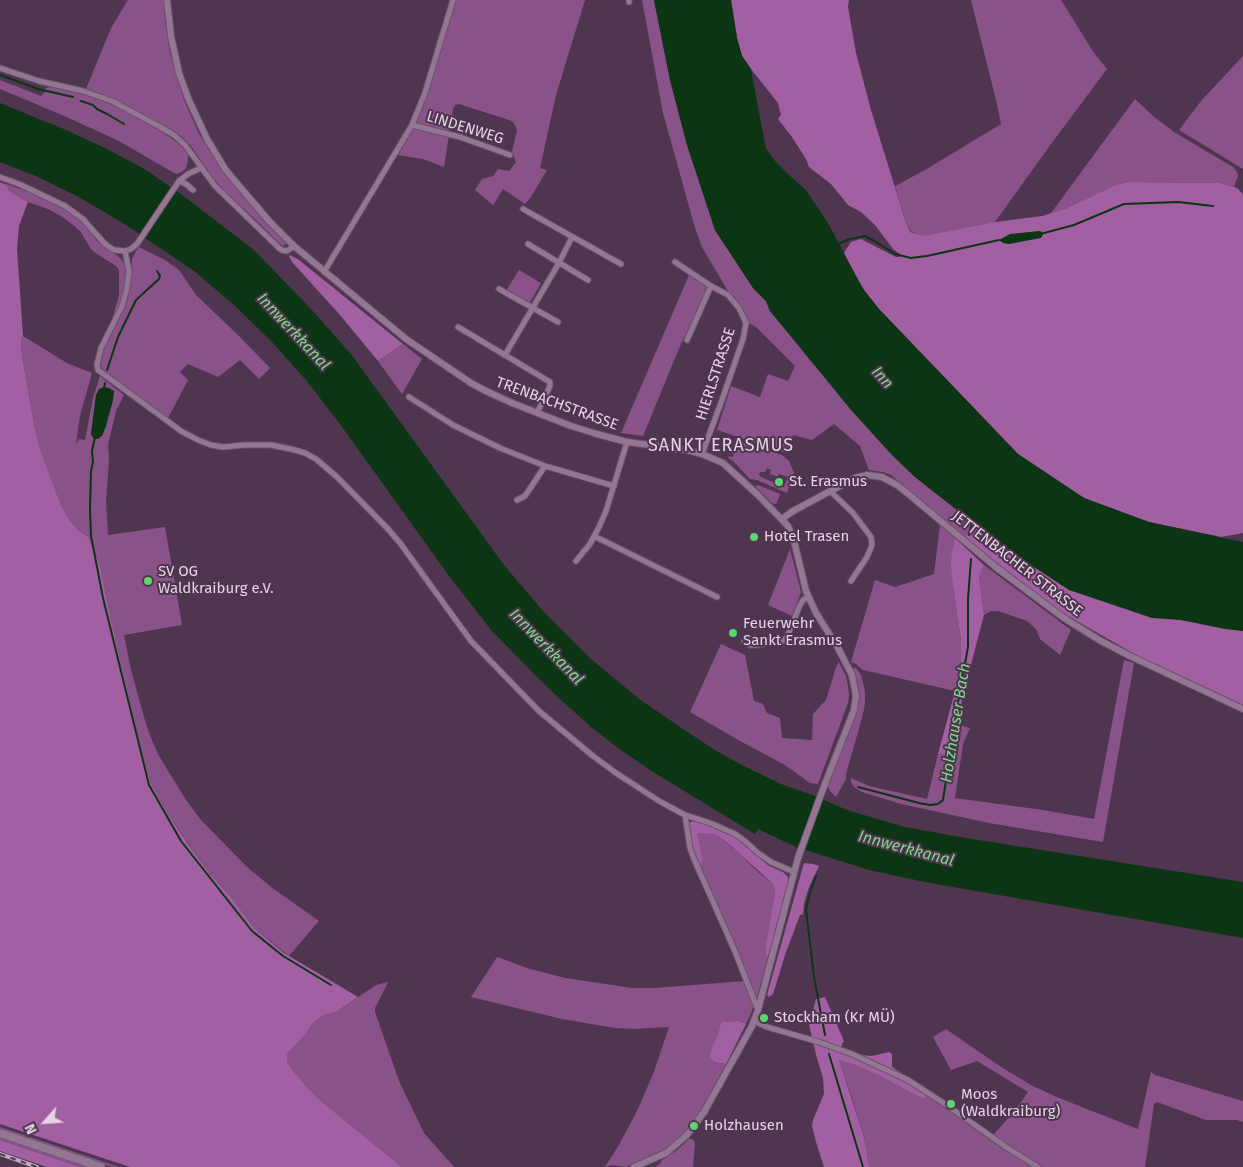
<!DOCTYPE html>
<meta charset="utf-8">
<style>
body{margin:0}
#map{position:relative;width:1243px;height:1167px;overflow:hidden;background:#503550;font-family:"Fira Sans",sans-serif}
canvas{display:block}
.north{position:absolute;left:20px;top:1097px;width:50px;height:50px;-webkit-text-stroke:4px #503550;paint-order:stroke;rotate:244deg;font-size:14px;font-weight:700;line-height:20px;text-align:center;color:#e4d3e3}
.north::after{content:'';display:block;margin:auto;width:18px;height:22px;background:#e4d3e3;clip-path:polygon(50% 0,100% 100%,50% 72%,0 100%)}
</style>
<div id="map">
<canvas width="1243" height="1167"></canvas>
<div class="north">N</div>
</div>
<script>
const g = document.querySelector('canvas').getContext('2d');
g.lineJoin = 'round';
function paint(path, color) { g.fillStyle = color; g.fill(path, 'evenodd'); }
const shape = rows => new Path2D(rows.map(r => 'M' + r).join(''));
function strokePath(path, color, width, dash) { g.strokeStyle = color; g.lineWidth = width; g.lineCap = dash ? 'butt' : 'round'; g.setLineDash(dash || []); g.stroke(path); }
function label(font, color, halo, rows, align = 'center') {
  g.font = font + ' "Fira Sans",sans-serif'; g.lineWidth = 4; g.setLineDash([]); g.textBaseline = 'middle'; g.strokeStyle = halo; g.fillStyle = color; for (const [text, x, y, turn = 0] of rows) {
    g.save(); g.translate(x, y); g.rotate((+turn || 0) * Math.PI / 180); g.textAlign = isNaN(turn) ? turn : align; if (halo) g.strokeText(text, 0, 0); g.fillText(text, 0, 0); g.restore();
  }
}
paint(shape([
 [128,0,164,0,165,21,170,53,184,100,199,134,220,167,233,184,264,221,286,242,286,244,283,246,279,243,256,220,224,191,210,174,191,146,181,136,137,111,86,89,111,28],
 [455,0,585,0,556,95,540,168,547,170,531,197,525,204,503,189,493,205,475,190,482,179,493,176,498,169,509,171,516,162,512,152,517,131,516,127,513,122,509,120,459,104,455,105,453,109,444,167,423,159,398,155,413,129,422,110,431,83],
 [642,0,654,0,670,80,687,145,715,230,753,288,766,301,770,311,872,433,893,456,915,477,973,522,966,538,940,518,891,475,883,472,869,470,860,446,834,424,812,440,793,435,787,453,717,430,731,386,760,397,768,374,788,381,795,366,756,327,749,323,743,310,732,295,729,293,702,247,695,228,663,113],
 [971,0,1061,0,1094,53,1107,69,1051,144,995,222,925,237,910,231,906,223,895,186,925,170,1001,124,996,100],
 [1243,56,1243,169,1179,130,1201,101],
 [0,80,41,96,44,93,46,88,51,87,90,96,120,108,161,131,178,143,188,153,188,161,186,168,182,172,176,174,117,140,62,115,0,89],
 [1135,99,1153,116,1174,132,1233,167,1237,172,1238,176,1234,187,1220,183,1128,182,1115,185,1067,208,1051,213],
 [3,183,30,192,69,211,81,220,97,241,106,249,114,253,121,259,124,264,127,270,127,277,122,302,109,329,119,296,119,270,116,266,97,254,91,249,80,231,72,224,61,216,48,209,28,202,9,191,7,186],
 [139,247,165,260,179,270,196,295,238,335,270,368,259,379,240,360,218,377,188,364,180,372,188,380,168,418,103,371,101,366,100,360,103,348,125,302,130,287,132,259,136,251],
 [519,270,541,283,529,304,506,291],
 [689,275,710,286,680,346,643,436,621,433],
 [23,336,67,363,92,373,80,416,76,444,79,439,85,440,93,398,100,376,124,395,116,411,108,445,109,458,106,503,108,535,165,527,182,625,124,635,131,670,146,724,153,743,159,756,186,800,201,820,247,867,271,887,319,921,289,956,254,928,231,897,209,873,169,816,151,784,141,747,110,616,100,565,88,537,78,530,70,521,61,505,40,449,35,429,22,356,21,340],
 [96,395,113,400,110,410,94,439,91,434],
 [403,344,422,359,402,394,378,361],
 [736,440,782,455,789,461,794,473,787,493,757,480,750,479,734,462,728,458,729,456,733,457,734,454,730,452],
 [767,468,771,470,770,474,778,477,779,474,788,477,784,487,761,477,759,475,760,472,765,472],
 [758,485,780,494,776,504,772,503,756,487,756,486],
 [940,525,955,538,952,551,953,586,961,640,961,661,955,691,863,670,856,664,851,662,875,580,895,587,934,574],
 [790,549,801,592,792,616,768,605],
 [984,565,1071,630,1060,655,1040,639,1036,629,1027,621,998,611,991,611,984,615,979,576],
 [721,644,745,655,754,701,763,704,767,713,780,718,782,738,812,740,813,714,826,700,836,667,839,662,846,676,848,686,849,695,848,703,818,784,810,783,785,765,742,742,690,712],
 [1124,660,1134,663,1103,842,989,823,901,804,862,792,854,787,851,782,851,778,869,786,927,799,938,754,947,755,953,753,959,725,970,728,963,744,955,798,1043,810,1094,819],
 [854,668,856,668,861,675,865,691,865,704,862,718,846,774,846,779,836,797,830,791,828,787,828,784,858,708,859,690,857,680,853,669],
 [698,832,712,834,718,836,738,852,757,871,773,884,775,893,766,955,768,957,756,1001,698,866,702,857,697,839,697,834],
 [497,957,527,968,565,978,632,988,654,988,745,981,753,1007,752,1011,746,1024,739,1021,721,1022,718,1034,713,1045,714,1062,726,1064,696,1120,684,1134,667,1150,653,1156,626,1167,612,1165,605,1167,619,1145,638,1109,653,1074,669,1027,634,1029,615,1028,597,1025,562,1019,471,997],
 [388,982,375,1008,375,1012,399,1081,424,1133,454,1167,402,1167,321,1101,305,1085,292,1069,287,1061,287,1054,303,1037,312,1024,324,1015,336,1012,376,985],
 [946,1029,1001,1067,1031,1085,1059,1098,1138,1129,1151,1072,1155,1075,1243,1101,1243,1122,1237,1120,1206,1120,1157,1102,1154,1104,1145,1167,1043,1167,1011,1149,993,1135,1014,1112,1028,1092,977,1061,951,1070,933,1037],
 [839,1060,855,1065,878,1075,923,1099,928,1096,1003,1149,1033,1167,869,1167,869,1165,864,1137,852,1098],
 [0,1127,119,1167,113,1167,106,1165,0,1129],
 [0,1137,89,1167,80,1167,0,1140],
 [689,1139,693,1139,695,1143,693,1167,655,1167,660,1164,662,1160,677,1150]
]), '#89538a');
paint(shape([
 [731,0,849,0,848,7,856,53,871,110,906,223,910,232,925,236,995,222,1042,216,1067,208,1115,185,1128,182,1220,183,1237,188,1243,194,1243,533,1221,537,1149,522,1084,498,1018,454,879,309,864,290,856,276,844,253,851,242,861,239,896,257,899,257,901,255,893,249,875,225,861,212,848,205,831,184,809,167,806,159,792,137,778,119,781,115,778,103,751,69,742,56,737,38],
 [0,182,7,186,9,191,28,202,19,226,17,249,23,336,21,340,22,356,35,429,40,449,61,505,70,521,78,530,88,537,100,565,110,616,141,747,151,784,169,816,186,841,209,873,231,897,254,928,284,953,358,997,336,1012,324,1015,312,1024,303,1037,287,1054,287,1061,292,1069,305,1085,321,1101,402,1167,130,1167,0,1124],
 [290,255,299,260,403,344,378,361,340,315,292,262,289,256],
 [973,522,1005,548,1174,619,1243,631,1243,705,1138,656,1068,616,1030,590,966,538],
 [955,538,984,565,979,576,984,615,962,699,959,725,953,753,947,755,938,754,955,691,961,661,961,640,953,586,951,566,952,551],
 [695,821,710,824,734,836,769,866,783,872,788,877,788,882,768,957,766,955,766,946,775,893,773,884,730,845,718,836,712,834,699,833,697,834,702,857,702,862,698,866,692,846,689,826,690,822],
 [804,863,813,864,819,866,809,887,804,903,803,914,800,915,786,952,773,994,769,997,767,995],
 [825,997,844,1041,842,1044,841,1052,858,1059,861,1055,872,1056,889,1052,892,1054,892,1067,914,1081,917,1089,928,1096,923,1099,878,1075,855,1065,839,1060,864,1137,869,1165,869,1167,824,1167,816,1142,812,1126,813,1120,824,1094,823,1078,816,1055,808,1020,814,1007,816,999],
 [739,1021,746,1024,726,1064,714,1062,710,1056,713,1045,718,1034,721,1022],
 [0,1140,80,1167,47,1167,0,1151]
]), '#a260a3');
paint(shape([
 [654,0,731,0,737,38,742,56,751,69,766,149,776,162,789,175,806,190,828,223,856,276,864,290,879,309,1018,454,1084,498,1149,522,1243,542,1243,631,1225,629,1181,620,1152,618,1069,590,1005,548,915,477,893,456,851,410,770,311,766,301,753,288,715,230,687,145,670,80],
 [0,103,66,130,105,148,143,168,181,194,254,250,310,308,351,354,504,565,543,611,591,659,638,698,683,729,718,752,748,768,781,784,815,796,847,810,905,827,960,837,1243,882,1243,938,925,882,869,870,796,847,758,829,755,834,653,772,618,748,591,727,562,701,535,675,492,631,449,576,340,424,306,380,271,341,234,305,194,271,123,223,77,196,38,177,0,162],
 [1040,231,1044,233,1041,238,1009,244,1003,243,999,240,1010,234],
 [104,387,109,388,114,391,113,400,106,426,102,436,98,439,94,439,91,434,96,395,99,389]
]), '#0c3613');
strokePath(shape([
 [0,75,38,89,73,97],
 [81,101,93,105,97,109,107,114,124,124],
 [1044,233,1074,225,1124,204,1178,202,1213,206],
 [838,244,850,239,865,236,876,242,895,254,911,258,927,256,999,240],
 [107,370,118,337,136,300,159,279,160,276,157,271],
 [104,389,105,383],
 [95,437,92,451,93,462,91,471,90,509,91,536,103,598,149,785,181,841,252,931,283,956,331,985],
 [969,535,971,526,974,520],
 [858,787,919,803,930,805,938,804,943,800,958,702,968,647,968,599,971,559],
 [816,876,810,893,806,909,814,977,825,1035],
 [829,1054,863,1167]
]), '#0c3613', 2);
const minor = shape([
 [629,0,629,2],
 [0,68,39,81,83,91,112,101,164,129,174,135,185,145,215,186,279,248,282,250,287,251,294,246],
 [412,125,460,137,510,155],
 [0,177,19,184,65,206,83,219,104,243,109,247,114,250,125,251,131,249,137,244,179,181,188,174,201,168],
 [179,181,186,184,193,190],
 [523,209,621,264],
 [528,244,588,280],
 [125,251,129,271,127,288,122,306,101,348,97,364,98,370,181,431,198,440,211,445,223,447,244,445,271,445,295,450,305,453,316,459,337,477,388,529,400,543,471,641,539,711,593,756,616,773,659,801,685,815,690,848,694,859,734,949,758,1010],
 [675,262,711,286,728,295,739,308,746,323,743,339,722,400,702,454],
 [324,272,412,125,425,93,453,0],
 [499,289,558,322],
 [458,327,550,382,550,386,537,413],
 [687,340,711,286],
 [505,355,559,263,572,237],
 [409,397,453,425,500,448,545,466,614,486],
 [830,491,853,513,871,537,872,545,867,557,851,581],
 [517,500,525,496,545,466],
 [594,536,717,597],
 [576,561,590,544,599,527,606,511,627,442],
 [744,642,750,645,757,645,783,641,787,637,800,605,803,600,809,597],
 [685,815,710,823,735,834,745,841,758,853,771,862,794,872],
 [754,1021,767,1027,819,1042,852,1054,908,1080,948,1106,1006,1147,1038,1167]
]);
const tertiary = shape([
 [167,0,171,36,179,73,188,98,207,139,225,169,235,181,269,221,294,246,406,339,471,383,486,391,512,403,571,426,597,434,627,442,687,450,702,454,723,463,758,495,788,526,794,541,806,591,816,613,838,648,852,675,856,696,854,710,823,789,798,858,758,1010,752,1026,704,1112,687,1135,666,1153,634,1167],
 [782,519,793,511,855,478,867,475,882,477,897,485,906,492,997,568,1064,618,1101,641,1130,656,1243,709]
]);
const secondary = shape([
 [0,1133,101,1167]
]);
strokePath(minor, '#6a5369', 7);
strokePath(tertiary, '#6a5369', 8);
strokePath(secondary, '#6a5369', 9);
strokePath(minor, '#947694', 5);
strokePath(tertiary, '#947694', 6);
strokePath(secondary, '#947694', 8);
const rail = shape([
 [0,1154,37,1167]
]);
strokePath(rail, '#beabbe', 4);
strokePath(rail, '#503550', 2, [5.5]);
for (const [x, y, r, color] of [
 [779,482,5,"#5cd56d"],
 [754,537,5,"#5cd56d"],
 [148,581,5,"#5cd56d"],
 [733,633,5,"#5cd56d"],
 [764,1018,5,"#5cd56d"],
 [951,1104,5,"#5cd56d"],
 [694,1126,5,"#5cd56d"]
]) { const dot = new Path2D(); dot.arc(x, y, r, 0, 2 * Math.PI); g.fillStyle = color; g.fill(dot); strokePath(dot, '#503550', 2); }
label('15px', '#e4d3e3', '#503550', [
 ["LINDENWEG",465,128,17],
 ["HIERLSTRASSE",716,374,-72],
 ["TRENBACHSTRASSE",557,404,20],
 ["JETTENBACHER STRASSE",1017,564,38]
]);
label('15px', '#e4d3e3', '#503550', [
 ["St. Erasmus",789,482],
 ["Hotel Trasen",764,537],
 ["SV OG",158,572],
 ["Waldkraiburg e.V.",158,589],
 ["Feuerwehr",743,624],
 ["Sankt Erasmus",743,641],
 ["Stockham (Kr MÜ)",774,1018],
 ["Moos",961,1095],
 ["(Waldkraiburg)",961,1112],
 ["Holzhausen",704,1126]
], 'left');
label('italic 16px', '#79dc83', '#503550', [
 ["Innwerkkanal",293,332,47],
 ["Inn",882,378,48],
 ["Innwerkkanal",546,647,46],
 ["Holzhauser Bach",956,723,-81],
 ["Innwerkkanal",906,849,15]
]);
g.letterSpacing = '1px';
label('18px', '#e4d3e3', '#503550', [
 ["SANKT ERASMUS",721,446]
]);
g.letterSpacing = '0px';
</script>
